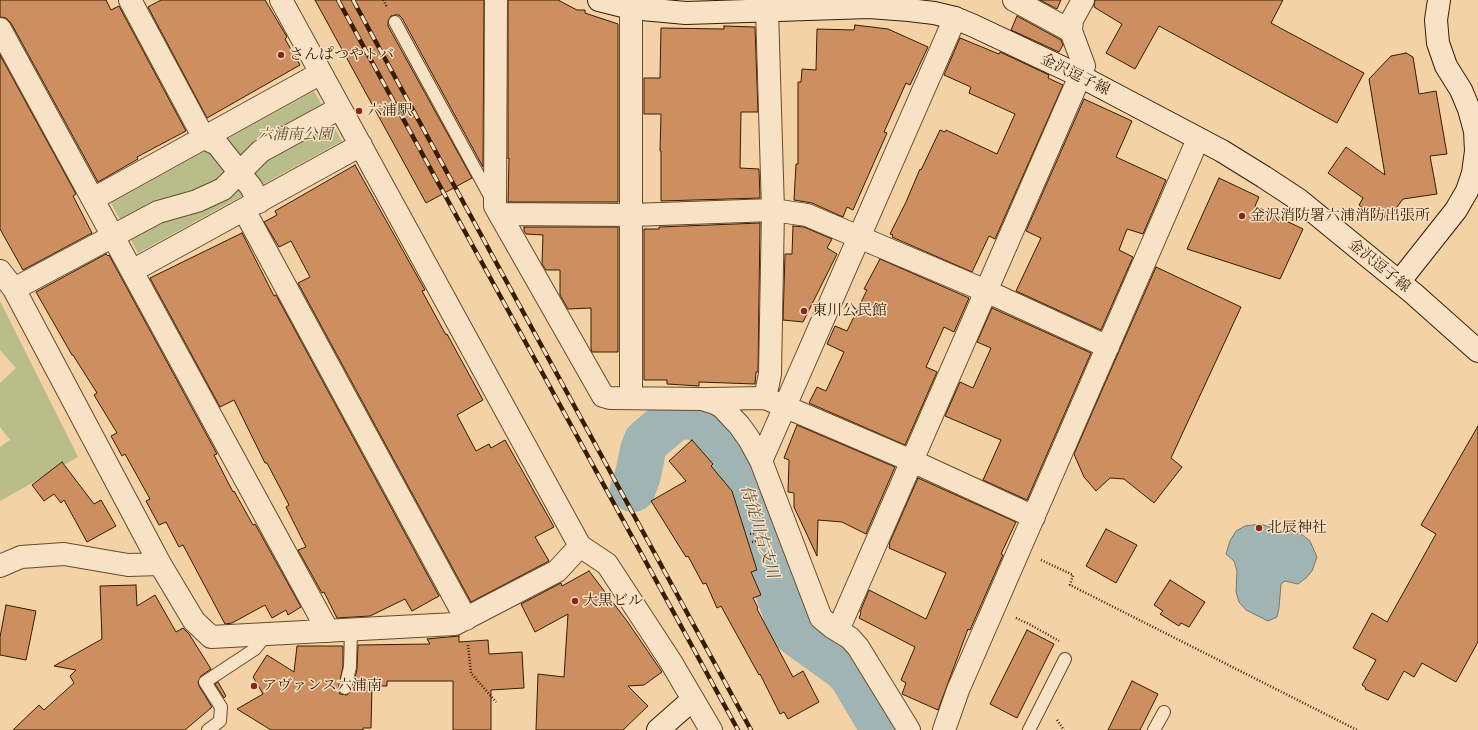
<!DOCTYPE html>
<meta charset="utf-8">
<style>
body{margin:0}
canvas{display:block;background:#f3d3a6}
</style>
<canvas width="1478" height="730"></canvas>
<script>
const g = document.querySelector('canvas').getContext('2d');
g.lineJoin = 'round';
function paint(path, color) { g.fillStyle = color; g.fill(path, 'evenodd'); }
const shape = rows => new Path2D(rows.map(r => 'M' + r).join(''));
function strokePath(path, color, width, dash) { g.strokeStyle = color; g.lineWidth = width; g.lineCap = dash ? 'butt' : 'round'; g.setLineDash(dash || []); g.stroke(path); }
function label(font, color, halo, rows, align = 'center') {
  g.font = font + ' "Old Standard TT","Noto Serif JP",serif'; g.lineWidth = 3; g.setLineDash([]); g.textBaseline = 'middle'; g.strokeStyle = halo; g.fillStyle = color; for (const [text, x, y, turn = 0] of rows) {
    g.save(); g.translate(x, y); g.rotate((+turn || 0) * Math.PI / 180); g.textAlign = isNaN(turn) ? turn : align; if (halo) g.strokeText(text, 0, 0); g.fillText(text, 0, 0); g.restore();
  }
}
paint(shape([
 [314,91,342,141,138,253,111,203],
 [0,301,78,457,0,501,0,447,10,440,0,427,0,383,16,368,0,350]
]), '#b8bd89');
const water = shape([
 [1260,524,1270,527,1281,532,1300,533,1310,541,1317,557,1312,571,1306,578,1298,584,1285,581,1281,584,1279,608,1277,617,1268,621,1246,610,1239,602,1236,592,1237,571,1234,561,1226,554,1230,541,1236,531,1245,526,1260,524]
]);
paint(water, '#a0b5b3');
strokePath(water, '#76786b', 1);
strokePath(shape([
 [633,489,638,475,643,450,646,442,674,418,681,416,693,417,699,418,705,423,727,451,742,478,759,521,775,583,789,623,793,630,799,635,845,668,852,676,884,730]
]), '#a0b5b3', 46);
const building = shape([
 [0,0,106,0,111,10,119,6,186,131,137,157,138,159,98,182,11,23,6,18,0,17,0,0],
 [161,0,265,0,287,37,285,39,300,65,207,118,148,7,161,0],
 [315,0,484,0,483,167,402,18,399,15,395,15,391,16,388,21,388,26,472,178,426,203,315,0],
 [508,0,558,0,577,10,585,10,585,13,618,24,618,202,508,202,509,158,508,159,508,0],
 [1040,0,1061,0,1057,9,1040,0],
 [1095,0,1283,0,1271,23,1364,73,1337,123,1159,26,1135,69,1106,53,1122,24,1094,7,1095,0],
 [1017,16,1061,40,1063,45,1059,52,1011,30,1017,16],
 [855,25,888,29,928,47,910,85,906,83,884,132,887,133,853,210,847,207,843,217,812,203,794,200,796,164,798,164,798,82,801,82,802,69,816,70,817,29,854,30,855,25],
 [724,26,755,27,758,112,741,112,740,168,759,169,760,198,661,201,661,151,660,151,661,114,644,114,644,78,660,78,661,28,724,29,724,26],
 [960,38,999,54,1000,52,1049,75,1048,78,1063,85,995,239,989,236,972,272,892,237,893,235,890,234,906,202,920,169,921,170,940,130,945,132,946,130,997,154,1015,114,969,93,971,87,944,75,960,38],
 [1406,53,1413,57,1419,94,1436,91,1447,154,1430,156,1437,194,1403,199,1391,215,1387,213,1381,222,1359,205,1363,198,1328,173,1346,147,1385,175,1369,79,1391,56,1406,53],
 [0,55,76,194,73,196,92,233,23,270,0,229,0,55],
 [1084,99,1132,121,1116,157,1166,180,1143,234,1127,229,1119,250,1133,257,1101,330,1016,291,1041,238,1026,231,1084,99],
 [355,165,425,290,422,291,446,335,447,334,483,400,457,415,476,451,489,444,491,448,505,440,554,527,535,537,549,561,471,602,298,283,310,277,291,241,279,247,264,222,277,215,275,211,355,165],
 [1219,178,1259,197,1255,206,1303,229,1280,279,1187,249,1219,178],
 [760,223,758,372,756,372,755,384,699,382,699,386,667,384,667,380,644,380,644,229,659,229,659,227,760,223],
 [793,226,804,227,832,239,827,248,837,254,803,322,783,320,785,254,792,254,793,226],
 [524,227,618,227,618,352,592,352,591,349,591,308,568,309,560,295,560,270,546,270,542,264,543,235,526,234,524,231,524,227],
 [242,233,274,296,276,295,439,596,412,611,405,599,370,616,337,618,324,592,322,593,298,550,306,547,286,507,289,505,267,463,265,463,234,400,220,407,150,278,242,233],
 [106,254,108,256,109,255,217,454,214,455,233,492,234,491,253,525,255,524,301,607,288,615,286,610,272,618,265,605,232,623,225,624,183,545,179,547,166,522,159,525,146,501,150,499,125,454,122,456,111,436,117,433,94,395,97,393,73,355,72,355,36,292,106,254],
 [880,259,969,298,954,332,944,327,926,367,937,372,905,445,809,403,817,387,826,391,844,352,827,344,835,326,847,331,867,290,864,289,880,259],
 [1156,267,1241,307,1171,458,1182,467,1154,503,1124,479,1110,478,1096,491,1084,477,1074,454,1156,267],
 [992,308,1091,353,1027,500,983,480,1001,440,945,416,960,382,973,388,991,348,977,342,992,308],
 [797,425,895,467,866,534,842,522,818,520,817,556,794,507,794,493,788,492,789,460,784,458,797,425],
 [1478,426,1478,642,1456,682,1422,663,1414,677,1404,671,1388,700,1365,689,1366,688,1362,685,1376,660,1353,648,1372,613,1387,622,1436,534,1421,525,1478,426],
 [692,440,713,464,711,466,732,491,757,570,751,572,761,595,753,598,758,608,757,609,793,677,803,671,819,702,788,719,784,712,780,714,760,674,759,675,721,606,717,608,706,583,703,584,688,556,686,557,651,501,686,481,669,461,692,440],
 [62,462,94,504,101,500,116,526,87,542,64,500,61,503,54,494,44,501,32,485,62,462],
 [918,478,1016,522,1001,554,1003,555,970,630,968,629,938,710,902,694,906,683,901,680,915,647,859,618,861,613,860,612,869,590,926,619,946,573,889,548,890,545,889,544,918,478],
 [1106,529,1137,545,1116,583,1086,566,1106,529],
 [589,571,627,621,662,672,644,685,628,686,648,706,623,730,536,730,538,674,564,677,568,614,535,632,521,604,561,583,562,586,589,571],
 [1170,580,1205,602,1189,627,1181,623,1179,626,1160,614,1163,611,1154,605,1170,580],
 [136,585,137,606,155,595,176,632,183,628,189,634,211,669,201,676,198,682,199,686,212,707,185,730,13,730,39,705,44,710,74,683,70,676,76,670,54,666,102,639,100,586,136,585],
 [6,605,36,611,26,660,0,655,0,637,6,605],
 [1027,630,1054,644,1017,718,990,704,1027,630],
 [459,636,459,642,488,640,489,654,522,652,524,688,491,690,491,730,453,730,453,681,387,681,387,686,372,686,371,728,363,728,363,730,271,730,237,709,263,694,253,677,267,655,294,672,297,646,343,646,343,666,338,690,340,694,347,695,352,690,357,669,358,645,430,644,427,639,459,636],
 [1132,681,1158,694,1140,730,1108,730,1132,681],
 [218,682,226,696,224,698,215,684,218,682]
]);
paint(building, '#cd8e60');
strokePath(building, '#381c00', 1);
const lane = shape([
 [395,22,492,200],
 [345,688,350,667,351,630],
 [208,730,220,721,221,707,205,682,255,649,267,634],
 [1029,730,1065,659],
 [1154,730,1164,712]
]);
const street = shape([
 [130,0,204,138,217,144,251,187,259,202],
 [281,0,580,546,607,564,671,662,711,730],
 [496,0,495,206,603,396,610,398,702,399,715,403,722,407,739,425,749,439,761,461,821,618,832,627,850,638,858,647,909,730],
 [1014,0,1071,31],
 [631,8,631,398],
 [0,29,328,631],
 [93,199,321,73],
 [244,210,466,619],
 [500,214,632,215,773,210,807,215,986,291,1108,347],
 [0,271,14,289,160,564,194,621,211,637,455,624,557,571,580,546],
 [132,271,361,145],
 [14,289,158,212,197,201,223,189,261,151,340,108],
 [765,398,770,374,773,210,767,10],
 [706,399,765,398,912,461,1034,517],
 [761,461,955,18],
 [0,566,21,557,64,554,128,565,160,564],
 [838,630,1080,76,1084,66,1071,31,1072,20,1083,0],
 [944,730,958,690,1198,139]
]);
const secondary = shape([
 [599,0,631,8,686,13,869,7,909,10,934,13,955,18,974,26,1080,76,1222,151,1264,177,1299,200,1414,294,1478,351],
 [1399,282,1456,210,1467,191,1473,173,1476,151,1475,131,1469,109,1461,90,1446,66,1438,43,1436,20,1439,0],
 [658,730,692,700]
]);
strokePath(lane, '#674a2a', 14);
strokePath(street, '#674a2a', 24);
strokePath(secondary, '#381c00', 24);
strokePath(shape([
 [383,0,387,7],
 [750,534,763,531],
 [752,542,765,538],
 [1041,560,1073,575,1070,585,1357,730],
 [1016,618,1029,624,1059,641],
 [468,645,471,673,496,702],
 [1057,720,1064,730]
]), '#381c00', 2.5, [1, 2]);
strokePath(lane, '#f7e2c5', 12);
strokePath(street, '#f7e2c5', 22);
strokePath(secondary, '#f7e2c5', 22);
const rail = shape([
 [338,0,738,730],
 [353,0,751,730]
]);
strokePath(rail, '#381c00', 4.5);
strokePath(rail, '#f7e2c5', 3, [9]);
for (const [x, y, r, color] of [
 [281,55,4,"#8f2418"],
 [359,111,4,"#8f2418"],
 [1242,216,4,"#8f2418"],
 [804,311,4,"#8f2418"],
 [1259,528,4,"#8f2418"],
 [575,601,4,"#8f2418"],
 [254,686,4,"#8f2418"]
]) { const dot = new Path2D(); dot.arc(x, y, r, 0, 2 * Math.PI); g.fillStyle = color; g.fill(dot); strokePath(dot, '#f7e2c5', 1.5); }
label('15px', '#381c00', '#f7e2c5', [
 ["さんぱつやトバ",289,55],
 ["六浦駅",367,111],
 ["金沢消防署六浦消防出張所",1250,216],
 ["東川公民館",812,311],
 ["北辰神社",1267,528],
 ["大黒ビル",583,601],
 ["アヴァンス六浦南",262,686]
], 'left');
label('15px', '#381c00', '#f7e2c5', [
 ["金沢逗子線",1075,75,26],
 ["金沢逗子線",1379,266,39]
]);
label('italic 15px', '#5e4c29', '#f7e2c5', [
 ["六浦南公園",295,135]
]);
label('italic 16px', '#574a36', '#f7e2c5', [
 ["侍従川右支川",759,532,73]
]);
</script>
